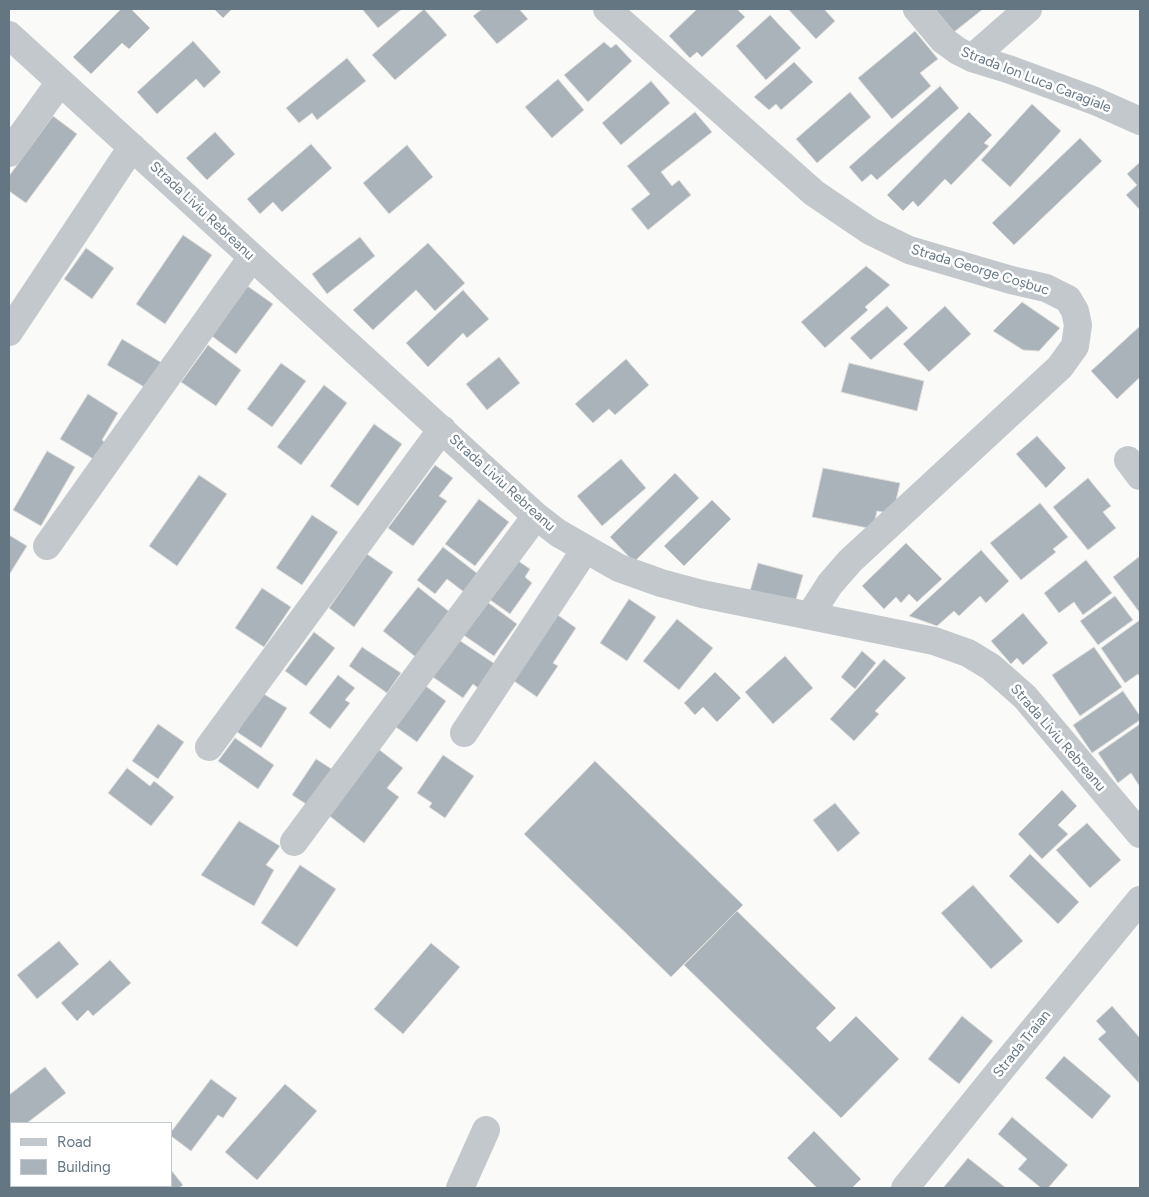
<!DOCTYPE html>
<meta charset="utf-8">
<style>
body{margin:0}
#map{position:relative;width:1149px;height:1197px;overflow:hidden;background:#fafaf8;font-family:Figtree,sans-serif}
canvas{display:block}
.frame{position:absolute;inset:0;border:10px solid #657683;pointer-events:none}
.legend{position:absolute;left:10px;top:1122px;width:162px;height:65px;box-sizing:border-box;background:#fff;border:1px solid #c1c8cd;margin:0;padding:6px 9px;list-style:none;font-size:15px;color:#657683}
.legend li{display:flex;align-items:center;gap:10px;height:25px}
.legend b{width:25px;border:1px solid #c1c8cd}
</style>
<div id="map">
<canvas width="1149" height="1197"></canvas>
<div class="frame"></div>
<ul class="legend">
<li><b style="height:6px;background:#c3c8cc"></b>Road</li>
<li><b style="height:14px;background:#aab3b9"></b>Building</li>
</ul>
</div>
<script>
const g = document.querySelector('canvas').getContext('2d');
g.lineJoin = 'round';
function paint(path, color) { g.fillStyle = color; g.fill(path, 'evenodd'); }
const shape = rows => new Path2D(rows.map(r => 'M' + r).join(''));
function strokePath(path, color, width, dash) { g.strokeStyle = color; g.lineWidth = width; g.lineCap = dash ? 'butt' : 'round'; g.setLineDash(dash || []); g.stroke(path); }
function label(font, color, halo, rows, align = 'center') {
  g.font = font + ' Figtree,sans-serif'; g.lineWidth = 5; g.setLineDash([]); g.textBaseline = 'middle'; g.strokeStyle = halo; g.fillStyle = color; for (const [text, x, y, turn = 0] of rows) {
    g.save(); g.translate(x, y); g.rotate((+turn || 0) * Math.PI / 180); g.textAlign = isNaN(turn) ? turn : align; if (halo) g.strokeText(text, 0, 0); g.fillText(text, 0, 0); g.restore();
  }
}
const building = shape([
 [121,9,131,9,150,28,129,49,122,43,91,74,73,57,121,9],
 [214,9,232,9,223,18,214,9],
 [362,9,402,9,378,28,362,9],
 [424,9,447,35,395,80,372,55,424,9],
 [482,9,519,9,528,19,497,44,473,16,482,9],
 [697,9,737,9,745,17,702,57,697,52,690,58,669,36,697,9],
 [788,9,824,9,835,21,816,39,788,9],
 [935,9,983,9,954,32,935,9],
 [770,15,801,48,766,80,736,46,770,15],
 [915,31,938,59,920,73,931,86,892,119,858,78,915,31],
 [193,41,221,72,204,88,196,79,157,114,137,92,193,41],
 [604,42,611,48,616,44,632,61,588,102,564,75,604,42],
 [347,58,366,81,317,120,312,113,299,123,286,108,347,58],
 [794,62,813,82,781,110,776,104,769,110,754,97,794,62],
 [558,79,584,110,552,138,525,107,558,79],
 [651,81,670,103,621,145,602,123,651,81],
 [940,86,959,108,877,180,871,174,862,182,849,167,940,86],
 [850,92,871,117,817,163,796,139,850,92],
 [1032,104,1061,131,1010,187,981,160,1032,104],
 [695,112,712,132,661,172,672,186,679,180,691,195,648,230,631,209,650,194,627,166,695,112],
 [969,112,992,135,984,143,989,146,951,185,945,179,918,207,913,201,903,211,887,195,969,112],
 [53,116,77,134,26,203,9,191,9,176,53,116],
 [215,132,235,154,207,180,186,158,215,132],
 [1080,138,1102,161,1014,245,992,223,1080,138],
 [311,144,332,168,282,212,273,202,260,214,247,199,311,144],
 [407,145,433,177,389,214,363,183,407,145],
 [1140,162,1140,210,1126,195,1137,185,1127,174,1140,162],
 [183,235,212,255,165,324,136,304,183,235],
 [360,237,375,256,327,294,312,274,360,237],
 [428,243,465,283,435,311,416,290,373,330,353,310,428,243],
 [86,248,114,268,92,299,64,279,86,248],
 [866,266,890,285,865,307,868,310,825,348,801,322,866,266],
 [246,285,273,304,236,354,209,334,246,285],
 [463,290,489,319,467,338,463,333,428,367,406,343,463,290],
 [1022,302,1060,328,1039,351,1023,350,993,331,1022,302],
 [887,306,908,328,871,360,850,338,887,306],
 [945,306,971,334,929,372,903,344,945,306],
 [1140,326,1140,377,1117,399,1091,371,1140,326],
 [122,339,162,363,146,388,107,365,122,339],
 [208,345,241,370,216,406,181,382,208,345],
 [499,357,520,383,487,410,466,384,499,357],
 [626,359,649,385,615,415,609,409,593,423,575,404,626,359],
 [281,363,306,381,272,427,247,409,281,363],
 [849,363,924,381,917,411,841,392,849,363],
 [324,385,347,403,301,465,277,447,324,385],
 [88,394,118,413,102,440,110,446,100,463,60,439,88,394],
 [374,424,402,444,358,506,330,486,374,424],
 [1037,436,1066,468,1046,488,1016,454,1037,436],
 [47,451,75,467,41,526,13,510,47,451],
 [621,459,646,488,602,526,577,496,621,459],
 [435,465,453,478,439,496,447,501,413,546,388,528,435,465],
 [823,468,900,483,893,514,877,511,873,529,812,517,823,468],
 [675,473,699,498,634,562,610,537,675,473],
 [199,475,227,494,177,566,149,546,199,475],
 [1088,478,1111,506,1103,512,1116,528,1088,550,1053,507,1088,478],
 [479,499,509,522,475,566,445,544,479,499],
 [712,500,731,519,684,566,664,546,712,500],
 [1040,503,1068,537,1053,549,1056,552,1021,580,990,543,1040,503],
 [312,515,338,532,302,585,276,568,312,515],
 [9,535,27,546,9,575,9,535],
 [906,543,942,579,917,602,909,594,901,603,896,597,884,609,862,586,906,543],
 [443,547,478,574,464,592,447,579,435,594,417,580,443,547],
 [981,550,1009,581,986,603,980,596,959,616,954,611,937,626,909,616,981,550],
 [367,554,393,572,354,627,329,608,367,554],
 [1140,556,1140,613,1113,577,1140,556],
 [514,558,530,569,525,577,532,583,510,614,486,597,514,558],
 [1086,560,1112,593,1083,615,1074,602,1059,613,1044,593,1086,560],
 [758,563,803,575,795,603,750,591,758,563],
 [418,587,451,613,422,662,383,631,418,587],
 [262,588,291,607,264,647,235,628,262,588],
 [1115,596,1133,620,1098,645,1080,621,1115,596],
 [629,599,656,617,627,661,600,643,629,599],
 [486,601,517,624,494,656,462,634,486,601],
 [555,613,576,628,553,663,558,666,537,697,511,679,555,613],
 [1023,613,1048,643,1023,665,1017,658,1011,664,991,641,1023,613],
 [677,619,713,648,679,690,643,661,677,619],
 [1140,620,1140,677,1138,674,1125,683,1101,648,1140,620],
 [314,632,335,648,306,686,285,671,314,632],
 [456,638,495,664,478,688,473,684,463,698,430,675,456,638],
 [362,647,401,673,387,693,349,666,362,647],
 [1094,647,1122,687,1080,716,1052,675,1094,647],
 [862,651,876,663,855,689,841,677,862,651],
 [785,656,813,688,773,724,745,692,785,656],
 [884,659,906,678,875,711,879,714,854,741,830,719,884,659],
 [715,672,741,698,717,722,703,707,695,715,684,703,715,672],
 [338,675,355,688,345,700,350,703,330,729,309,713,338,675],
 [423,684,446,701,417,742,393,725,423,684],
 [1123,691,1140,716,1140,720,1092,753,1073,725,1123,691],
 [262,693,287,708,261,748,237,732,262,693],
 [158,724,184,742,158,779,132,761,158,724],
 [1140,724,1140,787,1131,773,1118,783,1098,753,1140,724],
 [235,738,274,765,258,789,218,761,235,738],
 [377,748,403,768,387,788,399,797,364,843,327,814,377,748],
 [443,755,474,776,445,818,429,807,432,803,417,793,443,755],
 [316,759,338,773,314,809,292,795,316,759],
 [595,761,743,905,671,977,524,834,595,761],
 [127,768,150,786,154,781,174,797,151,826,108,793,127,768],
 [1062,790,1077,806,1058,825,1068,834,1042,859,1018,834,1062,790],
 [835,803,860,833,838,852,813,820,835,803],
 [239,821,280,846,266,865,274,870,254,906,201,875,239,821],
 [1087,823,1121,860,1090,888,1056,850,1087,823],
 [1030,854,1079,902,1058,924,1009,876,1030,854],
 [300,865,336,889,297,947,261,923,300,865],
 [973,885,1023,941,991,969,941,913,973,885],
 [737,911,836,1008,816,1028,830,1042,856,1016,899,1059,841,1118,684,965,737,911],
 [59,941,79,964,37,999,17,975,59,941],
 [431,943,460,967,403,1034,374,1009,431,943],
 [110,960,131,983,93,1016,88,1010,77,1021,61,1003,110,960],
 [1112,1006,1140,1038,1139,1083,1098,1039,1106,1032,1096,1021,1112,1006],
 [962,1016,993,1041,959,1084,928,1059,962,1016],
 [1064,1056,1111,1096,1092,1119,1045,1078,1064,1056],
 [45,1067,66,1093,27,1123,11,1123,11,1135,9,1137,9,1095,45,1067],
 [211,1079,237,1098,223,1118,218,1115,191,1151,171,1136,171,1132,211,1079],
 [285,1084,317,1111,257,1180,225,1152,285,1084],
 [1012,1117,1068,1165,1048,1188,1041,1188,1018,1169,1027,1159,998,1134,1012,1117],
 [814,1131,861,1179,852,1188,817,1188,787,1158,814,1131],
 [968,1158,1006,1188,943,1188,968,1158],
 [171,1170,183,1185,179,1188,107,1188,110,1186,171,1186,171,1170],
 [23,1186,63,1186,65,1188,19,1188,23,1186]
]);
paint(building, '#aab3b9');
strokePath(building, '#dcdcda', 1);
strokePath(shape([
 [607,9,814,193,870,231,909,250,1011,280,1046,288,1068,299,1075,311,1078,325,1075,346,1060,367,850,561,830,584,810,615],
 [917,9,943,40,958,51,972,58,1008,69,1095,101,1140,121],
 [9,35,536,516,558,533,619,568,661,583,702,594,934,641,968,653,991,667,1025,697,1140,834],
 [972,58,1028,9],
 [9,153,60,82],
 [9,332,132,147],
 [1128,460,1140,476],
 [47,546,252,257],
 [464,733,585,550],
 [209,747,442,429],
 [294,842,536,516],
 [460,1188,486,1130],
 [905,1188,1002,1068,1140,900]
]), '#c3c8cc', 28);
label('14px', '#657683', '#fff', [
 ["Strada Ion Luca Caragiale",1036,80,21],
 ["Strada Liviu Rebreanu",202,211,43],
 ["Strada George Coșbuc",980,270,17],
 ["Strada Liviu Rebreanu",502,483,42],
 ["Strada Liviu Rebreanu",1058,738,49],
 ["Strada Traian",1022,1044,-51]
]);
</script>
